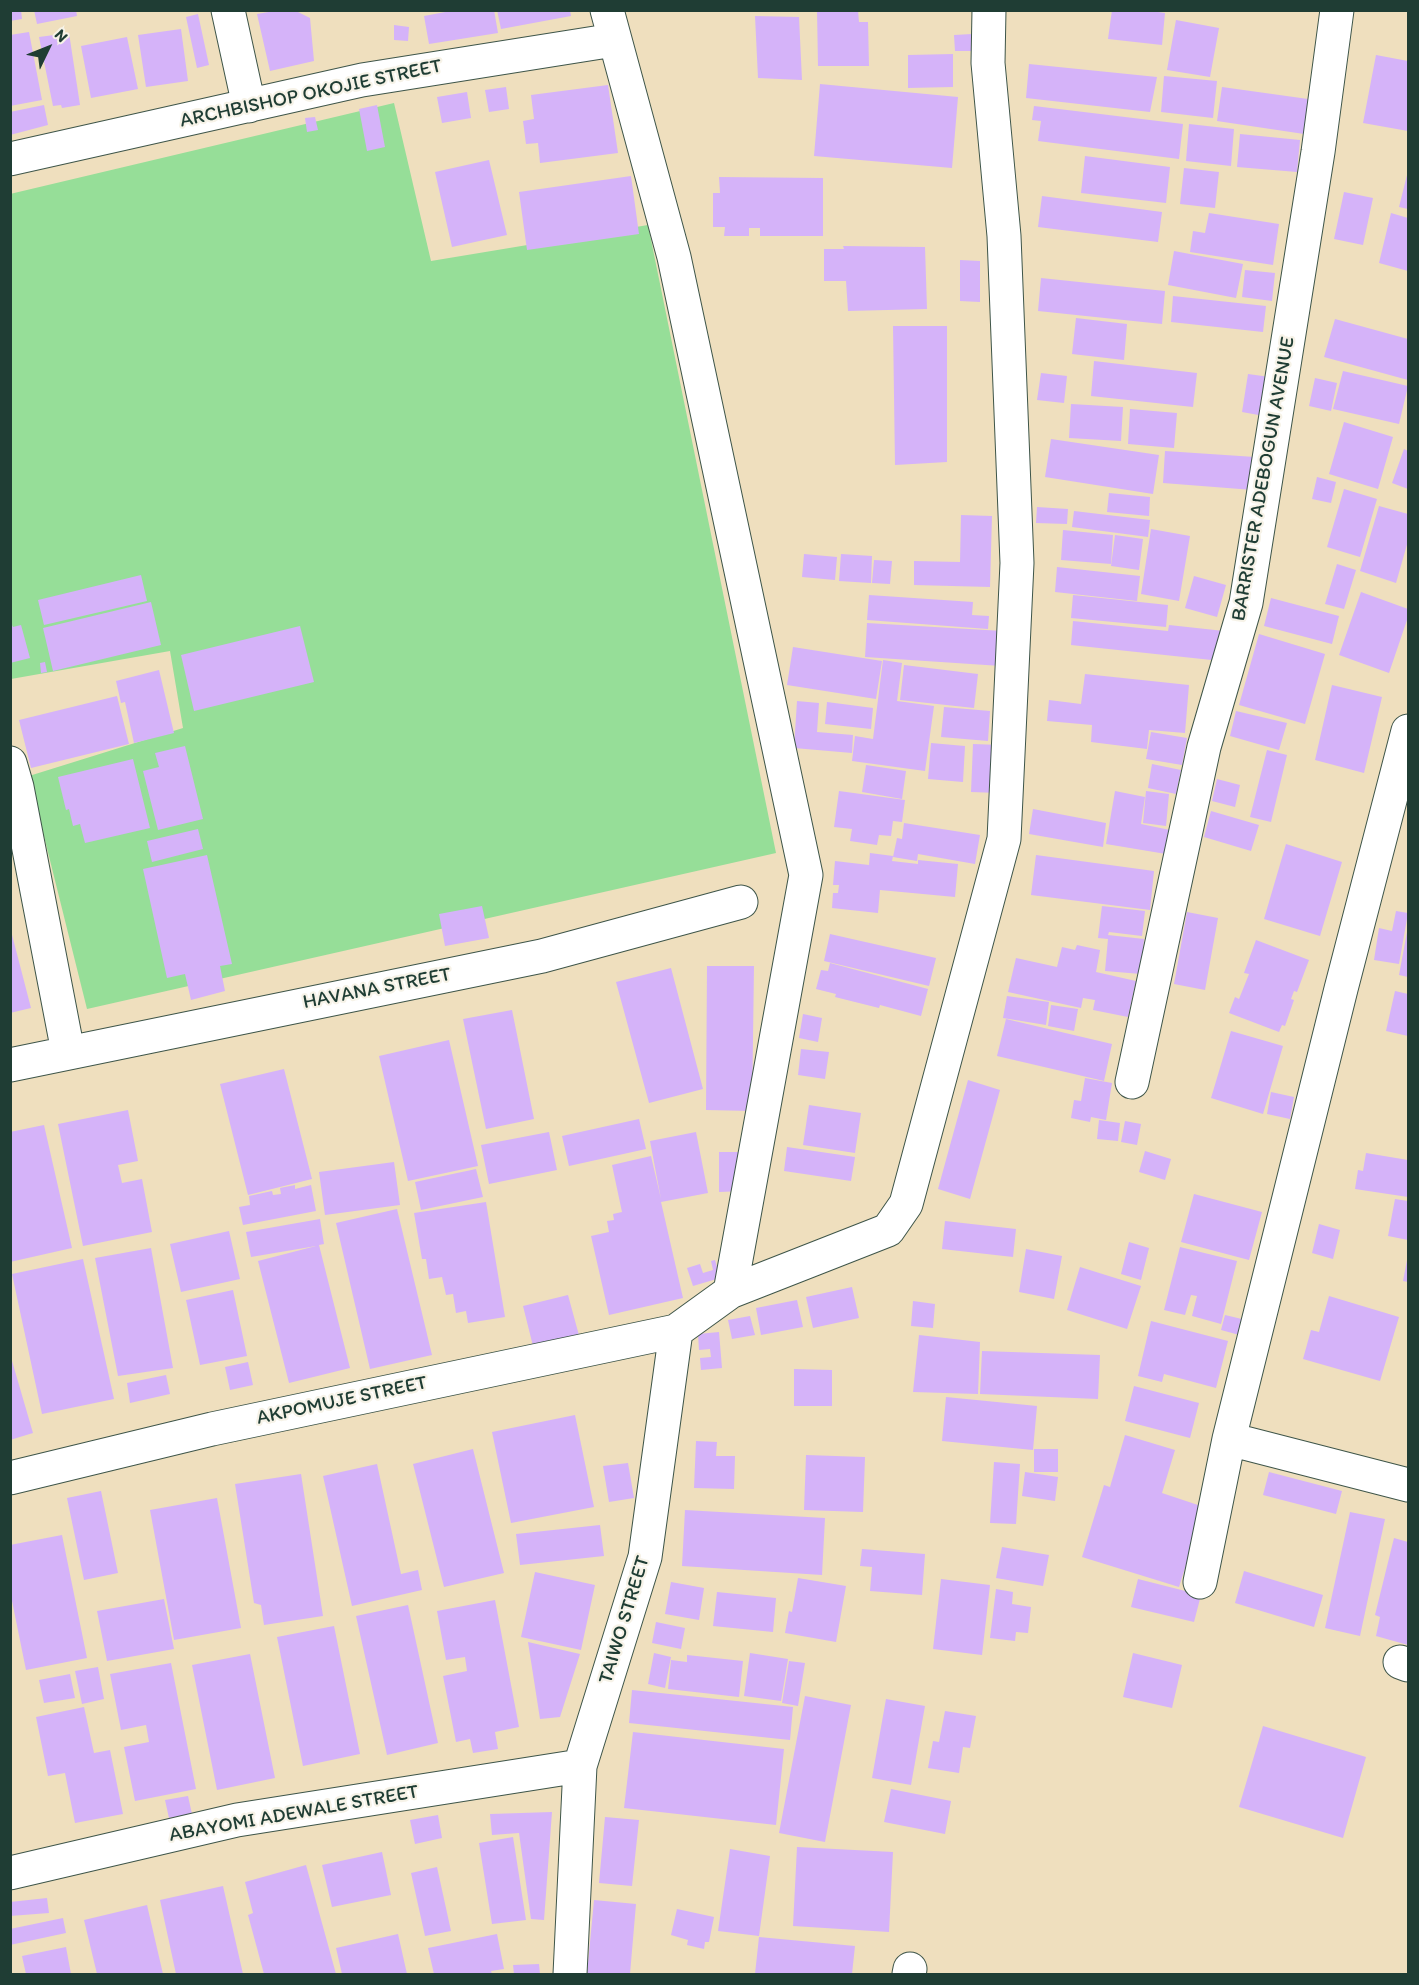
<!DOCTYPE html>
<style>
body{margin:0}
#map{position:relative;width:1419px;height:1985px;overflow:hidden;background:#efdfbe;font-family:Itim,sans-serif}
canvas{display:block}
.frame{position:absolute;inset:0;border:12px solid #1f3d34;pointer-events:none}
.north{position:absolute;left:18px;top:18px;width:60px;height:60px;-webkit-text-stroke:4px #f7f3e8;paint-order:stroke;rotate:47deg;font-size:16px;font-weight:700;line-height:24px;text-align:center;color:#1f3d34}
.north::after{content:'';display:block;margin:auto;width:21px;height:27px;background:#1f3d34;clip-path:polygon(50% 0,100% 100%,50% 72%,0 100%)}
</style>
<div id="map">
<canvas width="1419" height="1985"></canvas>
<div class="frame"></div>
<div class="north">N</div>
</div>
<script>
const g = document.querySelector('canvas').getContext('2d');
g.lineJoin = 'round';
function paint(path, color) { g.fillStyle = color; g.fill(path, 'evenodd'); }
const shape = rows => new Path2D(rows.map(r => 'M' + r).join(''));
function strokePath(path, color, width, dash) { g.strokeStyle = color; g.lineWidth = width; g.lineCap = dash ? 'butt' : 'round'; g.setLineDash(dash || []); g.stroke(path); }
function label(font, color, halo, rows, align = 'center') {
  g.font = font + ' Itim,sans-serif'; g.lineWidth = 4.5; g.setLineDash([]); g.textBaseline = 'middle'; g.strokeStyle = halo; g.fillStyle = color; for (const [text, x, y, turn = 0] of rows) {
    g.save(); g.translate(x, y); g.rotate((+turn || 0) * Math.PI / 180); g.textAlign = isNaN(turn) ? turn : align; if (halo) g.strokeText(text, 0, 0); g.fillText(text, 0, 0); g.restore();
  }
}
paint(shape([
 [394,103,431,261,648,225,776,853,87,1009,29,776,183,728,170,651,11,679,10,194]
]), '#96de98');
paint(shape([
 [10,10,21,10,22,19,10,21],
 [34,10,76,10,77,16,37,24],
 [280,10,294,10,310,18,314,61,270,71,257,14],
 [456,10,494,10,498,33,429,44,424,16],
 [497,10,570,10,571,16,501,29],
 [817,10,858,10,859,22,868,22,869,66,818,66],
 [1112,10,1144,10,1165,13,1162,45,1108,39],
 [198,14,209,65,197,68,186,17],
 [755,16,799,17,802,80,758,78],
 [1176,20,1219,28,1210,77,1167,70],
 [394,25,409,27,408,41,394,40],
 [181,29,188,81,146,87,138,35],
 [29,32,42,100,10,106,10,35],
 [69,33,80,105,62,108,61,105,53,106,39,37],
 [972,34,973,51,955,51,954,35],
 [127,37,138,89,91,98,81,46],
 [953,54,953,87,908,88,908,55],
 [1376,55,1408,61,1408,131,1363,123],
 [1029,64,1157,77,1150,112,1026,98],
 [1164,76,1217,81,1213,118,1161,112],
 [820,84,958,97,952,168,814,156],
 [608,85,618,153,540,163,538,143,526,144,523,121,534,119,531,95],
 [506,87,509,109,489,112,485,90],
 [1222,87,1308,99,1304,134,1217,121],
 [467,92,471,118,442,123,437,97],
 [44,105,48,125,10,135,10,112],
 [377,105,385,147,367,151,359,109],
 [1034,106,1183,124,1179,159,1038,141,1041,121,1032,120],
 [315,117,318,130,307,132,305,118],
 [1189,124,1234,129,1231,166,1186,161],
 [1240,134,1300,140,1297,172,1237,167],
 [1085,156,1170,167,1166,203,1081,193],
 [489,160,507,235,452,247,435,172],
 [1184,168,1219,172,1215,208,1180,204],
 [1408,171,1408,209,1399,207],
 [631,176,639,234,527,250,519,192],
 [719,177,823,178,823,236,760,236,760,228,749,228,749,236,724,236,725,227,713,227,713,193,720,193],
 [1344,192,1373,198,1363,245,1334,239],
 [1042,196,1162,212,1158,242,1038,227],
 [1209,213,1279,224,1273,265,1190,252,1193,231,1205,233],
 [1391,213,1408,218,1408,271,1379,263],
 [843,246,925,247,927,309,848,311,846,281,824,281,824,249,844,249],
 [1174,251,1243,264,1236,298,1168,285],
 [960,260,980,261,980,302,960,301],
 [1245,270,1275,273,1272,301,1242,297],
 [1041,278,1165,291,1162,324,1038,311],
 [1173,296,1266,306,1263,332,1171,322],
 [1076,318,1127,324,1124,360,1072,354],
 [1335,319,1408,339,1408,380,1324,357],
 [893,326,947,326,947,462,895,465],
 [1094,361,1197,373,1193,407,1091,396],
 [1343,371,1408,386,1399,424,1333,409],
 [1041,373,1067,376,1064,403,1037,400],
 [1248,374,1270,377,1264,416,1242,412],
 [1315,378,1337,383,1331,411,1309,406],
 [1071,404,1123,407,1121,441,1069,438],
 [1130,409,1177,413,1174,448,1128,444],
 [1344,422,1393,437,1378,489,1329,474],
 [1051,439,1159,455,1153,494,1045,477],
 [1404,449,1408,451,1408,489,1392,483],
 [1165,451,1255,457,1253,490,1163,483],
 [1317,477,1336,482,1331,503,1312,499],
 [1344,489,1377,499,1360,557,1327,547],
 [1109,493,1150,497,1149,516,1107,512],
 [1379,506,1408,514,1408,541,1396,583,1360,571],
 [1037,507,1068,509,1067,524,1036,523],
 [1074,511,1150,520,1148,537,1072,527],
 [961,515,992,516,990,587,914,585,914,561,960,562],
 [1151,529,1190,536,1179,601,1141,594],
 [1063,530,1113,535,1111,564,1061,560],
 [1115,535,1143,539,1139,570,1111,566],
 [804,554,837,557,835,580,802,577],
 [841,554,872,556,871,583,839,581],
 [874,560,892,561,890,584,872,583],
 [1337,564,1356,570,1344,609,1325,604],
 [1057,567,1140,576,1137,601,1055,592],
 [141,575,147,601,44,625,38,600],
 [1194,576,1226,585,1217,617,1185,608],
 [1361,592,1408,609,1408,617,1389,673,1339,655],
 [869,595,973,602,972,615,989,616,988,629,867,620],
 [1073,595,1168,605,1166,627,1071,618],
 [1271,598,1339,616,1332,644,1264,626],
 [151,602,161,645,53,671,43,628],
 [10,621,13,627,21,625,30,658,10,663],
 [1073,621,1168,631,1169,625,1224,631,1221,661,1071,645],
 [867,623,1003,631,1001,666,865,657],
 [300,626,314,682,194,711,181,655],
 [1259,634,1325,654,1305,724,1239,705],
 [793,647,882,661,876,699,787,685],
 [883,660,902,663,897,701,934,706,925,771,852,761,855,736,873,739],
 [45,662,47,672,41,673,40,663],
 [904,665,978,674,974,708,900,700],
 [159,670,174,733,134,743,125,702,121,703,116,681],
 [1085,674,1189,685,1185,733,1149,730,1147,749,1091,742,1092,725,1047,721,1049,700,1081,704],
 [1332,685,1382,697,1364,773,1315,760],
 [117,696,129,744,31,768,19,720],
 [797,701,819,703,817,732,853,735,852,753,794,748],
 [827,702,873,708,871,729,825,724],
 [944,707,990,711,988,741,941,737],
 [1236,711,1287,723,1279,750,1230,736],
 [1151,732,1187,738,1182,765,1146,759],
 [931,743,965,746,963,782,928,779],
 [973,744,999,745,998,793,971,792],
 [185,746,203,819,158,830,143,771,159,767,155,753],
 [1267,750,1287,755,1271,822,1250,817],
 [133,759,150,828,85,843,80,824,73,826,69,809,66,810,58,777],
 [1152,764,1181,770,1176,794,1148,788],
 [866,765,906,771,902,799,862,792],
 [1217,779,1240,785,1235,807,1212,801],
 [839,791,905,800,902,822,893,821,891,836,879,835,877,845,850,841,852,829,834,827],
 [1115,791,1145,797,1141,824,1170,830,1166,854,1106,844],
 [1146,791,1169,794,1166,826,1143,823],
 [1033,809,1106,823,1103,847,1029,834],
 [1211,811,1259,825,1251,851,1204,837],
 [904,823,980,835,975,864,918,854,917,861,893,857,897,838,902,839],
 [198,829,203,849,152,862,147,841],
 [1286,844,1342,862,1320,936,1264,919],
 [870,853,893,856,892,861,918,864,918,860,958,864,955,897,880,890,878,913,832,908,833,893,838,893,839,885,833,885,835,861,869,865],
 [207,855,232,964,220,966,225,991,191,1000,185,974,167,978,143,869],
 [1036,855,1154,871,1150,910,1031,895],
 [482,906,489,938,445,946,439,914],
 [1102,906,1145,911,1142,936,1109,932,1108,935,1144,939,1141,974,1105,971,1108,939,1098,938],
 [1396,911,1408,913,1399,964,1374,960,1379,928,1392,931],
 [1187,912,1218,918,1205,990,1174,984],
 [10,927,31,1008,10,1013],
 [1407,932,1408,932,1408,977,1399,975],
 [830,934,936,958,929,986,824,961],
 [1256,940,1309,960,1297,992,1294,991,1291,999,1294,1000,1285,1026,1282,1025,1279,1032,1229,1013,1235,997,1239,999,1249,974,1244,973],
 [1077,945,1100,950,1096,972,1136,981,1128,1017,1093,1010,1095,1000,1083,998,1081,1008,1008,992,1016,958,1057,967,1062,947,1075,950],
 [830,963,928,989,921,1016,880,1005,879,1008,835,997,836,994,816,989,821,970,828,971],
 [707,966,754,966,752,1111,706,1110],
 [671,968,703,1089,649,1103,616,982],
 [1395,991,1408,994,1408,1036,1386,1031],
 [1007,996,1049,1002,1046,1025,1003,1018],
 [1051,1005,1078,1009,1074,1031,1048,1026],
 [512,1010,534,1119,486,1129,463,1019],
 [803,1014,822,1018,818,1042,799,1038],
 [1006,1019,1112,1044,1104,1081,997,1056],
 [1231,1031,1283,1046,1263,1114,1211,1098],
 [449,1040,478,1166,408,1181,379,1056],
 [801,1049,829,1052,825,1079,798,1075],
 [284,1069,312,1179,248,1195,220,1084],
 [1085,1078,1112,1083,1106,1120,1091,1117,1090,1122,1071,1118,1074,1100,1081,1101],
 [968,1080,1000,1090,970,1199,938,1189],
 [1271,1092,1294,1097,1290,1119,1267,1114],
 [809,1105,861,1113,855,1153,803,1145],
 [128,1110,138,1161,118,1165,122,1183,142,1179,152,1232,83,1246,58,1124],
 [639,1119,646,1149,569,1166,562,1136],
 [1099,1120,1120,1123,1118,1141,1097,1139],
 [1125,1121,1141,1124,1137,1145,1121,1142],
 [44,1125,72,1248,10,1262,10,1132],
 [549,1132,557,1170,489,1184,481,1145],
 [696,1132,708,1193,661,1202,683,1298,609,1315,591,1236,609,1232,607,1221,614,1220,613,1214,622,1212,612,1165,651,1156,661,1199,650,1141],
 [787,1147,855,1157,851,1181,784,1171],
 [1145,1151,1171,1159,1165,1180,1139,1172],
 [719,1152,744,1152,744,1191,719,1192],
 [1366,1153,1408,1160,1408,1197,1355,1189,1358,1170,1363,1171],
 [394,1162,400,1205,325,1215,319,1172],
 [476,1169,483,1197,421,1210,415,1182],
 [295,1185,295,1189,311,1185,316,1211,243,1225,239,1207,250,1205,249,1196,272,1191,273,1195,281,1194,280,1188],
 [1194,1194,1262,1212,1249,1260,1181,1242],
 [1395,1199,1408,1201,1408,1240,1388,1236],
 [486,1202,505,1317,468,1323,466,1311,456,1313,453,1294,446,1295,442,1277,429,1279,426,1259,422,1259,414,1213],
 [397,1209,432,1355,370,1369,336,1223],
 [320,1219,324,1244,319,1245,350,1368,289,1383,258,1261,316,1246,251,1257,246,1232],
 [945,1221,1016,1229,1013,1257,942,1249],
 [1319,1224,1340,1230,1333,1259,1312,1253],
 [229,1231,240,1279,181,1292,170,1244],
 [1129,1242,1149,1248,1141,1280,1121,1274],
 [1180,1247,1237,1261,1221,1324,1192,1316,1197,1296,1191,1295,1185,1315,1164,1310],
 [151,1248,173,1368,118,1376,95,1258],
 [1026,1249,1062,1256,1054,1299,1019,1292],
 [83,1259,114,1399,42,1414,12,1274],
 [715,1260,720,1278,693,1286,687,1268,700,1264,703,1273,713,1270,711,1261],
 [1407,1260,1408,1260,1408,1282,1403,1281],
 [1080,1267,1141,1286,1127,1329,1067,1310],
 [852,1287,859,1318,813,1328,806,1297],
 [233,1290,247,1356,200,1365,186,1300],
 [568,1295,580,1339,534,1350,523,1306],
 [1329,1296,1399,1317,1380,1381,1303,1359,1311,1330,1319,1332],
 [797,1300,803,1327,761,1335,756,1308],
 [913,1301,935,1304,933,1328,911,1326],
 [1225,1315,1246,1320,1243,1336,1221,1330],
 [750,1316,755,1335,732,1339,728,1320],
 [1151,1321,1228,1341,1216,1388,1164,1374,1162,1382,1138,1376],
 [719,1332,722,1368,701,1370,700,1358,711,1357,710,1349,699,1350,698,1334],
 [919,1335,980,1342,978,1394,913,1392],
 [982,1351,1100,1355,1098,1399,980,1394],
 [10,1354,33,1433,10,1440],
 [248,1362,253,1385,230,1390,225,1367],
 [794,1369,832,1370,832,1406,794,1406],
 [166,1375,170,1394,130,1403,127,1383],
 [1134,1386,1199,1403,1190,1438,1125,1421],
 [946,1397,1037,1406,1033,1450,942,1441],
 [575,1415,594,1507,511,1523,492,1432],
 [1125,1435,1175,1450,1162,1493,1204,1507,1179,1587,1082,1557,1104,1485,1110,1487],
 [696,1441,717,1442,716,1456,735,1456,734,1489,694,1488],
 [473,1449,504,1573,444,1587,413,1464],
 [1034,1449,1058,1449,1058,1472,1034,1472],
 [806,1455,865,1457,863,1512,804,1510],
 [994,1462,1020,1464,1016,1524,990,1523],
 [628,1463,634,1498,609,1502,603,1466],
 [377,1464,401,1574,418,1570,422,1590,352,1606,323,1476],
 [1025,1472,1058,1477,1055,1501,1022,1496],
 [1269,1472,1342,1491,1336,1514,1263,1495],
 [301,1474,323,1616,264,1625,261,1605,254,1603,235,1484],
 [101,1491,118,1573,84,1580,67,1498],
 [217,1498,241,1628,174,1640,150,1510],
 [685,1510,825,1518,822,1575,682,1566],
 [1350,1512,1385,1519,1360,1636,1325,1628],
 [600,1525,604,1556,520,1565,516,1534],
 [62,1535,87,1658,26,1670,10,1591,10,1545],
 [1394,1538,1408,1542,1408,1645,1376,1636,1380,1617,1375,1615],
 [1002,1547,1049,1555,1043,1586,996,1578],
 [862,1549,925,1554,922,1595,870,1591,872,1567,860,1566],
 [1244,1571,1323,1595,1314,1627,1235,1603],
 [535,1572,595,1585,581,1650,521,1637],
 [798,1578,846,1586,836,1642,785,1633,789,1611,792,1612],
 [941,1579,990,1585,982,1655,933,1649],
 [1138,1579,1201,1595,1194,1622,1131,1607],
 [671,1582,704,1588,699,1620,665,1614],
 [996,1589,1013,1592,1012,1604,1031,1607,1028,1633,1016,1632,1015,1641,990,1638],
 [717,1592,776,1598,773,1632,713,1626],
 [164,1599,174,1649,107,1661,97,1611],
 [495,1600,519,1727,495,1732,498,1749,473,1753,470,1739,456,1742,443,1676,467,1671,465,1657,446,1660,437,1611],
 [408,1605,438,1743,387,1755,356,1616],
 [656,1622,685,1628,681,1649,652,1643],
 [334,1626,360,1754,303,1766,277,1637],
 [528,1642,580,1654,560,1717,540,1719],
 [654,1653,671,1657,665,1688,648,1684],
 [750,1653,788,1659,781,1701,744,1696],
 [1133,1653,1182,1665,1172,1708,1123,1697],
 [250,1654,275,1778,217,1790,192,1665],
 [687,1655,743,1661,739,1697,668,1689,671,1660,687,1662],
 [789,1661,805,1663,798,1706,782,1703],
 [171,1663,196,1789,135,1801,124,1747,149,1742,146,1725,121,1730,110,1674],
 [98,1667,104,1699,82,1704,75,1671],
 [70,1674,75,1698,44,1703,39,1680],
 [632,1690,793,1707,790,1740,629,1723],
 [805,1696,851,1705,825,1842,779,1833],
 [886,1699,925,1706,911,1785,872,1778],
 [84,1707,94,1753,110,1750,123,1814,75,1823,65,1773,48,1776,36,1717],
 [945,1711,976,1716,970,1748,963,1747,959,1773,928,1768,933,1741,939,1742],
 [1263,1726,1366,1757,1343,1838,1239,1807],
 [633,1732,784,1749,776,1825,624,1808],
 [891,1789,951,1801,945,1834,884,1822],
 [188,1796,192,1814,169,1818,165,1800],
 [552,1812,544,1920,531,1919,519,1833,492,1835,490,1814],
 [438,1815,442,1838,415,1844,410,1820],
 [605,1817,639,1820,632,1886,599,1883],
 [513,1837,526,1920,492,1924,479,1843],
 [797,1847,893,1852,889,1932,793,1926],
 [730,1849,770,1856,759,1936,718,1931],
 [382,1852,391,1895,332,1907,322,1865],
 [306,1865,336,1974,264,1974,248,1915,253,1913,245,1882],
 [437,1867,451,1931,425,1936,411,1873],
 [223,1886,243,1974,176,1974,160,1900],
 [47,1898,49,1913,10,1916,10,1902],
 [594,1900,636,1904,630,1974,587,1974],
 [147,1905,163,1974,97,1974,84,1920],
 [677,1909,714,1917,709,1942,705,1942,704,1949,687,1945,688,1940,671,1935],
 [63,1918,66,1933,10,1945,10,1929],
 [398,1934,407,1974,342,1974,336,1948],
 [497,1934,504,1969,491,1971,492,1974,434,1974,428,1948],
 [759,1937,855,1946,852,1974,755,1974],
 [66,1947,71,1974,26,1974,22,1956],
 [539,1964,540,1974,514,1974,513,1965]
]), '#d5b3f9');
const minor = shape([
 [228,10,249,106],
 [607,10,674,257,806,875,730,1292],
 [10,159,362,80,614,40],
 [10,763,17,787,68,1052],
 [10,1065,542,956,741,902],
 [1132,1082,1204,747,1246,603,1318,152,1337,10],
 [1229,1439,1408,1485],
 [10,1478,212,1429,676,1331],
 [1200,1582,1229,1439,1341,989,1408,731],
 [1400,1662,1408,1665],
 [10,1873,237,1820,580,1766],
 [570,1974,580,1766,645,1557,676,1331,730,1292,888,1230,906,1204,1004,839,1017,563,1004,236,988,63,989,10],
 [909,1974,910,1969]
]);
strokePath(minor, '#3e5549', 35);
strokePath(minor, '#fff', 33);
label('20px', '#1f3d34', '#f7f3e8', [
 ["ARCHBISHOP OKOJIE STREET",311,94,-12],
 ["BARRISTER ADEBOGUN AVENUE",1264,479,-80],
 ["HAVANA STREET",377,989,-11],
 ["AKPOMUJE STREET",342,1401,-12],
 ["TAIWO STREET",625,1620,-73],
 ["ABAYOMI ADEWALE STREET",294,1814,-10]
]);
</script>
